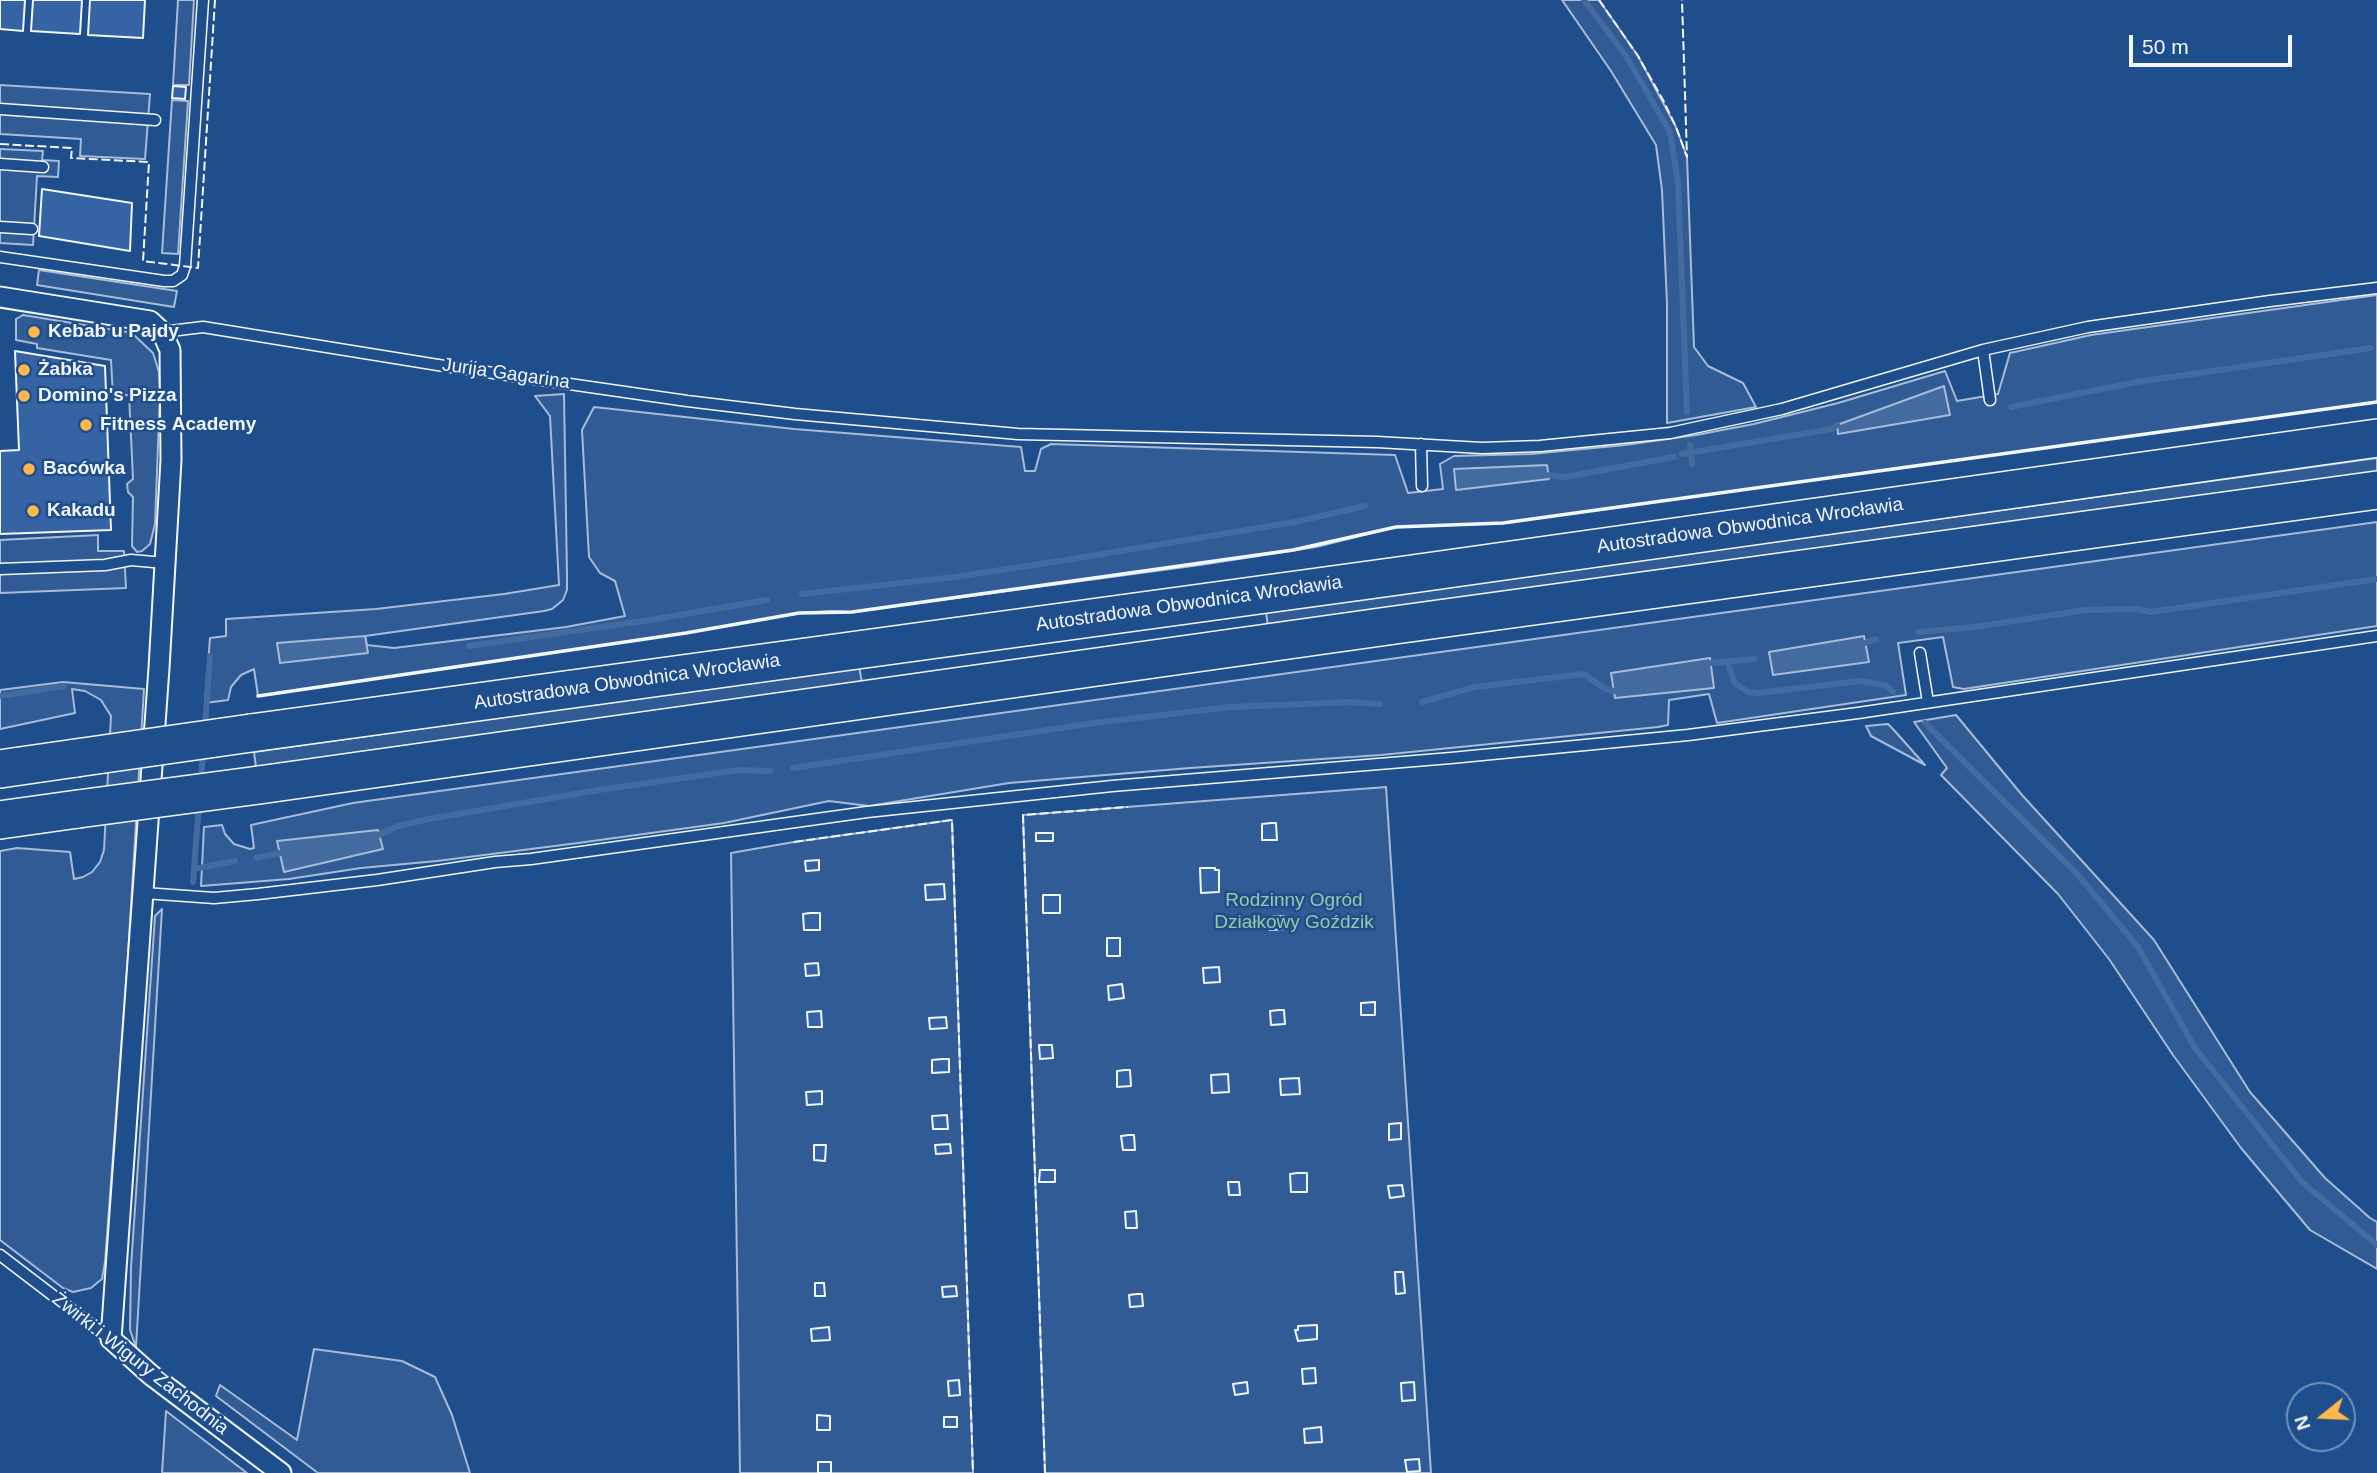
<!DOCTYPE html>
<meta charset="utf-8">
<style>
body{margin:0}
#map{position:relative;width:2377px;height:1473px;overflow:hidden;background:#1f4e8c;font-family:Helvetica,sans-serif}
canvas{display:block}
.north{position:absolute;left:2286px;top:1382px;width:70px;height:70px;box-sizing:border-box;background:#1f4e8c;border:2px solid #7391ba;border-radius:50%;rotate:252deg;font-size:19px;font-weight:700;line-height:28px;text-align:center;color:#f2f6ff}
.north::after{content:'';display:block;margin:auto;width:24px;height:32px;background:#ffb74d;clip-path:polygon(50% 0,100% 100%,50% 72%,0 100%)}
.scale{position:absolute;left:2129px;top:35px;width:163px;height:32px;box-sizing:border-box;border:4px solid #f2f6ff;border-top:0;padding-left:9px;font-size:21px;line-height:24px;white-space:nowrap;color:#f2f6ff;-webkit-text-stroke:5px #1f4e8c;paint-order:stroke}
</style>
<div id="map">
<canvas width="2377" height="1473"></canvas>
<div class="north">N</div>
<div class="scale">50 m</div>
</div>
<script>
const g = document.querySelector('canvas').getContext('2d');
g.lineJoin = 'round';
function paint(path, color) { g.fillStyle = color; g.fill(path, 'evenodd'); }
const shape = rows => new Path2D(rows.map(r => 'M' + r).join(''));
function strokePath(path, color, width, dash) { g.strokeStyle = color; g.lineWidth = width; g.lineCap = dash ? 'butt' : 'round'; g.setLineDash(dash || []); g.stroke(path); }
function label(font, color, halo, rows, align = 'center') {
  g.font = font + ' Helvetica,sans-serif'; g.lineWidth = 5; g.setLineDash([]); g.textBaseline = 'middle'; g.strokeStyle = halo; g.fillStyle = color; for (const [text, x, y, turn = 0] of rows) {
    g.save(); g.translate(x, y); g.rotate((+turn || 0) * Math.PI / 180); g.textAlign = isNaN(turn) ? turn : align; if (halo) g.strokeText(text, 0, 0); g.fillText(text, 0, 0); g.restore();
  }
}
const built = shape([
 [178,0,194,0,189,85,173,85,178,0],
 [1562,0,1599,0,1638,56,1676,127,1687,157,1694,347,1708,366,1743,383,1756,407,1667,423,1667,304,1662,190,1656,145,1611,71,1562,0],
 [0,85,150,94,145,159,80,156,81,139,0,134,0,85],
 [172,100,188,101,178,254,162,253,172,100],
 [0,149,43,151,42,160,59,161,58,177,37,176,33,245,0,243,0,149],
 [39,270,177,291,174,307,37,285,39,270],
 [2377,295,2377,402,1503,523,1396,527,1316,547,1200,565,852,612,832,611,799,613,686,633,258,696,254,669,241,675,231,687,228,700,205,703,210,638,226,636,226,619,376,609,504,594,559,585,550,416,535,396,564,394,567,575,567,590,563,600,552,609,544,611,365,636,367,645,394,648,566,627,625,616,615,581,600,573,589,557,582,430,594,407,794,429,1021,447,1025,471,1035,471,1041,449,1051,444,1395,455,1408,493,1443,489,1440,464,1454,456,1531,454,1625,445,1696,435,1754,424,1838,403,1945,371,1957,401,1998,394,2010,353,2091,335,2377,295],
 [23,315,127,332,135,336,153,353,159,372,160,393,155,524,150,544,142,551,137,552,132,546,133,497,128,492,127,484,133,479,129,395,113,396,111,360,37,348,37,344,16,340,16,319,23,315],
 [2377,458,2377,474,1268,627,1266,612,2377,458],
 [2377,522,2377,626,1964,689,1953,687,1943,637,1898,643,1906,695,1717,723,1709,694,1669,700,1668,725,1658,727,1381,755,1190,768,1009,783,869,806,829,801,724,823,578,843,437,861,361,868,289,879,201,886,204,827,222,825,225,834,234,844,250,849,254,848,251,825,353,803,2377,522],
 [98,535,98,551,124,551,126,588,0,593,0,540,98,535],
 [859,667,862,682,256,767,254,752,859,667],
 [63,682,144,689,128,956,105,1262,102,1279,91,1288,73,1292,63,1288,0,1240,0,851,17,848,70,852,74,879,83,877,92,872,100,862,104,850,111,716,101,700,85,691,72,689,75,713,0,729,0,690,63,682],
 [1956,715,2022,795,2154,940,2250,1092,2325,1178,2370,1218,2377,1222,2377,1269,2310,1230,2241,1148,2173,1055,2109,959,2058,894,1941,775,1947,768,1914,722,1956,715],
 [1888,724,1893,729,1925,765,1871,736,1866,726,1888,724],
 [1386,787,1431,1473,1045,1473,1023,815,1386,787],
 [952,820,973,1473,740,1473,731,853,794,842,952,820],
 [162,909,136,1347,130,1330,131,1267,155,916,162,909],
 [314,1349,402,1361,435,1377,452,1415,470,1473,318,1473,216,1396,220,1385,297,1440,314,1349],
 [166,1411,247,1473,162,1473,166,1411]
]);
paint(built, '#305b95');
strokePath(built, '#a8bbd7', 2);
const water = shape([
 [1944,386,1950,415,1838,434,1837,425,1944,386],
 [1547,465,1549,479,1456,490,1454,469,1547,465],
 [365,636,368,653,280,663,277,643,365,636],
 [1864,636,1869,662,1773,675,1769,652,1864,636],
 [1710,658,1714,688,1615,698,1611,673,1710,658],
 [378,830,383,849,284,872,277,841,378,830]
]);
paint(water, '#446ba0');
strokePath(water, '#a8bbd7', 2);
strokePath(shape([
 [1584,0,1626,56,1670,132,1678,182,1687,412],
 [2011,407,2137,382,2371,348],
 [1690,445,1692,464],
 [1682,454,1832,429,1837,425],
 [1549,475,1565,477,1674,457],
 [802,594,955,577,1066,560,1295,522,1365,506],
 [1918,632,1975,627,2085,610,2136,609,2151,612,2377,579],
 [1865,643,1876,639],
 [469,646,650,620,767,600],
 [1727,661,1735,683,1748,692,1758,693,1860,681,1885,685,1893,692],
 [1711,663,1754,659],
 [0,696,64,686],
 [1422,702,1475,687,1584,674,1605,689,1614,691],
 [1925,723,2078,875,2138,947,2195,1048,2302,1182,2377,1245],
 [205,727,210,656],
 [793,768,1094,723,1230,707,1350,702,1380,704],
 [201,780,203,752],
 [379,835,398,826,429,819,599,790,739,770,770,771],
 [256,858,280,853],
 [194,869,199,804],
 [193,882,194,869,235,861]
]), '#446ba0', 6);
const building = shape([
 [0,0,25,0,23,31,0,29,0,0],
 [33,0,82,0,80,34,31,31,33,0],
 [90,0,145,0,143,38,88,35,90,0],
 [173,86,186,87,185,99,172,98,173,86],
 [42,189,132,203,130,251,39,236,42,189],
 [15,351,105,366,111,530,0,534,0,451,19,450,15,351],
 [1271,823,1276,823,1277,840,1262,840,1262,824,1271,823],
 [1036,833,1053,833,1053,841,1036,841,1036,833],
 [819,860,819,870,806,871,805,861,819,860],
 [1200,868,1215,868,1215,870,1219,870,1219,892,1201,893,1200,868],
 [944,884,945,899,926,900,925,885,944,884],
 [1043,895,1060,895,1060,913,1043,913,1043,895],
 [810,913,820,913,820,930,804,930,803,914,810,913],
 [1284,916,1285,929,1270,930,1269,917,1284,916],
 [1107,938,1120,938,1120,956,1107,956,1107,938],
 [818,963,819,975,806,976,805,964,818,963],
 [1219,967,1220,982,1204,983,1203,968,1219,967],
 [1122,984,1124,998,1109,1000,1108,986,1122,984],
 [1375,1002,1375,1015,1361,1015,1361,1003,1375,1002],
 [1279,1010,1284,1010,1285,1024,1271,1025,1270,1011,1279,1010],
 [821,1011,822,1027,808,1027,807,1012,821,1011],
 [946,1017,947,1028,930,1029,929,1018,946,1017],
 [1039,1045,1052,1045,1053,1058,1040,1059,1039,1045],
 [942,1059,949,1059,949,1072,932,1073,932,1060,942,1059],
 [1125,1070,1130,1070,1131,1086,1117,1087,1117,1071,1125,1070],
 [1228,1074,1229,1092,1212,1093,1211,1075,1228,1074],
 [1299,1078,1300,1094,1281,1095,1280,1079,1299,1078],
 [822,1091,822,1104,807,1105,806,1092,822,1091],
 [947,1115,948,1129,933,1129,932,1116,947,1115],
 [1401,1123,1401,1139,1389,1140,1389,1124,1401,1123],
 [1129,1135,1134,1135,1135,1150,1123,1150,1121,1136,1129,1135],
 [950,1144,951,1153,936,1154,935,1145,950,1144],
 [814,1145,826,1145,825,1161,814,1160,814,1145],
 [1040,1170,1055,1170,1055,1182,1039,1182,1040,1170],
 [1297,1173,1307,1173,1307,1192,1291,1192,1290,1174,1297,1173],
 [1228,1182,1239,1182,1240,1195,1229,1195,1228,1182],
 [1402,1185,1404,1196,1390,1198,1388,1186,1402,1185],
 [1136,1211,1137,1228,1126,1228,1125,1212,1136,1211],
 [1395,1272,1403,1272,1405,1293,1396,1294,1395,1272],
 [815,1283,824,1283,825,1296,815,1296,815,1283],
 [956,1286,957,1296,943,1297,942,1287,956,1286],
 [1137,1294,1142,1294,1143,1306,1130,1307,1129,1295,1137,1294],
 [1317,1325,1317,1339,1298,1341,1295,1330,1298,1330,1298,1326,1317,1325],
 [829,1327,830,1340,812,1341,811,1329,829,1327],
 [1315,1368,1316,1383,1303,1384,1302,1369,1315,1368],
 [959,1380,960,1395,949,1396,948,1381,959,1380],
 [1247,1382,1248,1393,1235,1395,1233,1384,1247,1382],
 [1414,1382,1415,1400,1402,1401,1401,1383,1414,1382],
 [817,1415,830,1416,830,1430,817,1430,817,1415],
 [944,1417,957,1417,957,1427,944,1427,944,1417],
 [1321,1427,1322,1442,1305,1443,1304,1429,1321,1427],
 [1419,1459,1420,1471,1407,1472,1405,1460,1419,1459],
 [818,1462,831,1462,831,1473,818,1473,818,1462]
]);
paint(building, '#3563a3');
strokePath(building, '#f2f6ff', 2);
const service = shape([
 [0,109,155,120],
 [0,164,43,167],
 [0,227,32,229],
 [0,257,164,281,173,281,182,275,185,266,203,0],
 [162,332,203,327,438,365,687,401,795,414,1018,434,1377,442,1482,448,1540,446,1670,433,1782,409,1983,350,2088,327,2270,301,2377,288],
 [1983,350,1990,400],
 [1421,444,1422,486],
 [0,569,105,565,131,560,165,563],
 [1920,653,1928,702],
 [144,893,214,898,258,894,377,880,495,862,531,859,867,812,1112,786,1451,758,1688,735,1858,713,2377,636],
 [0,1255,110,1339]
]);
const minor = shape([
 [0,297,150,321,162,332,170,350,171,460,159,668,111,1339,151,1375,281,1473]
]);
const motorway = shape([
 [251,733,1398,576,2377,438],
 [0,769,76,758],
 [259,785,1395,625,2377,490],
 [0,820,78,809]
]);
strokePath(service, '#f2f6ff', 13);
strokePath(minor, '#f2f6ff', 23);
strokePath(motorway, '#f2f6ff', 40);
strokePath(service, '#1f4e8c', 10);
strokePath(minor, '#1f4e8c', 19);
strokePath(motorway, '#1f4e8c', 37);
const motorwayBridge = shape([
 [76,758,251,733],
 [78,809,259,785]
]);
strokePath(motorwayBridge, '#f2f6ff', 40, []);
strokePath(motorwayBridge, '#1f4e8c', 37);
strokePath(shape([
 [1599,0,1638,56,1663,100,1676,127,1687,157,1682,0],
 [0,144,72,148,71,158,149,162,143,261,198,268,215,0],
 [794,842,952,820,973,1473],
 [1045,1473,1023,815,1128,807]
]), '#f2f6ff', 2, [9, 3.5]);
strokePath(shape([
 [258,696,686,633,799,613,852,612,1293,550,1396,527,1503,523,2377,402]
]), '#f2f6ff', 3.5);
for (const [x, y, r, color] of [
 [34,332,7,"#ffb74d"],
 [24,370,7,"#ffb74d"],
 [24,396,7,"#ffb74d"],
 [86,425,7,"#ffb74d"],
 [29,469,7,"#ffb74d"],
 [33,511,7,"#ffb74d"]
]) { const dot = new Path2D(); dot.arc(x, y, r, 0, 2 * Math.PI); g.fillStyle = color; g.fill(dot); strokePath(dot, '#1f4e8c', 2.5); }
label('bold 19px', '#f2f6ff', '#1f4e8c', [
 ["Kebab u Pajdy",48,332],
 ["Żabka",38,370],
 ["Domino's Pizza",38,396],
 ["Fitness Academy",100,425],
 ["Bacówka",43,469],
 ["Kakadu",47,511]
], 'left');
label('19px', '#f2f6ff', '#1f4e8c', [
 ["Jurija Gagarina",506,374,8],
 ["Autostradowa Obwodnica Wrocławia",1750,526,-8],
 ["Autostradowa Obwodnica Wrocławia",1189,604,-8],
 ["Autostradowa Obwodnica Wrocławia",627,682,-8],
 ["Żwirki i Wigury Zachodnia",140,1364,38]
]);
label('19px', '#97c8a6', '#1f4e8c', [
 ["Rodzinny Ogród",1294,901],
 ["Działkowy Goździk",1294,923]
]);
</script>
